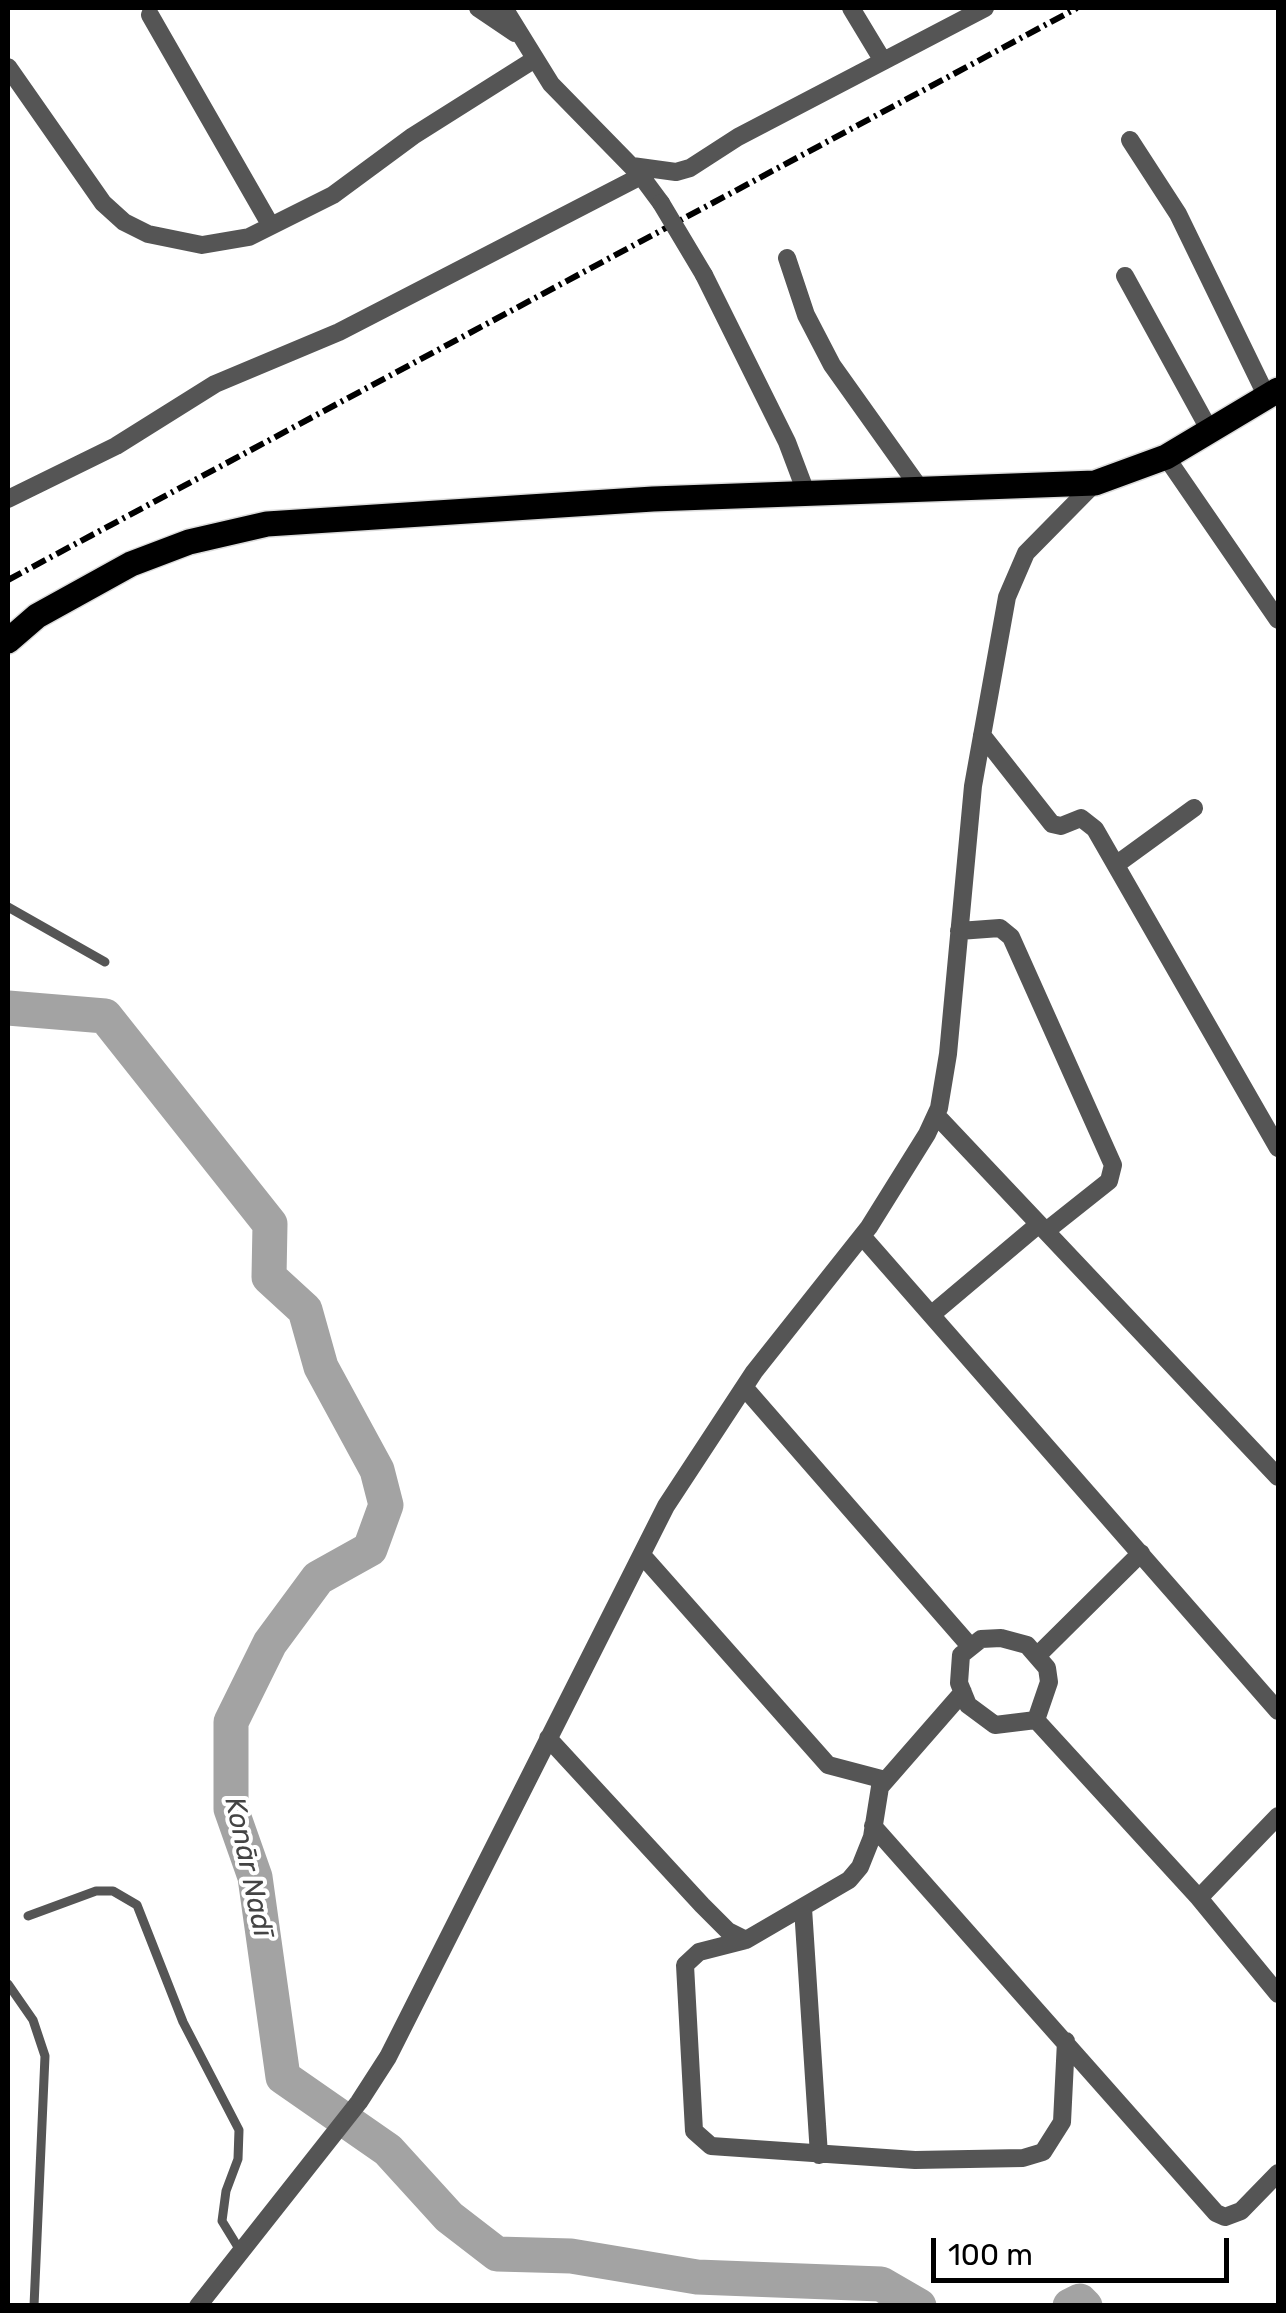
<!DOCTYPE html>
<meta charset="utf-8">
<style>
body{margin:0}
#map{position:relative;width:1286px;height:2313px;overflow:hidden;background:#fff;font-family:Rubik,sans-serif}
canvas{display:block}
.frame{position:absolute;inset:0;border:10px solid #000;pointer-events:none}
.scale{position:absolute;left:931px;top:2238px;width:298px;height:45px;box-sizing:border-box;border:5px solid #000;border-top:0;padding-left:12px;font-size:30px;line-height:35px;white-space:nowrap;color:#000;-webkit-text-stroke:8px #fff;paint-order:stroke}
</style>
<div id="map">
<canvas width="1286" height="2313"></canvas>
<div class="frame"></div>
<div class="scale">100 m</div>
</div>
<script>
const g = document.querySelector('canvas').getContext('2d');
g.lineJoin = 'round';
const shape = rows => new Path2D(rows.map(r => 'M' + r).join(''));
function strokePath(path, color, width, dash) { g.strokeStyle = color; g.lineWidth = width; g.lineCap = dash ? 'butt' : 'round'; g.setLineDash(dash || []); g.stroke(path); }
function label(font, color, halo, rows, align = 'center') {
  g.font = font + ' Rubik,sans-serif'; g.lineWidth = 8; g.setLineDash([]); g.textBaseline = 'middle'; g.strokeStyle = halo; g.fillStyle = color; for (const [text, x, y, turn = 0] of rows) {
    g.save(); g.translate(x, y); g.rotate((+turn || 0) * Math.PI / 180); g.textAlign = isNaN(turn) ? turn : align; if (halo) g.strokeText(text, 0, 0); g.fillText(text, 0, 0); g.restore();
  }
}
strokePath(shape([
 [8,1008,105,1016,270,1224,269,1277,305,1310,321,1367,377,1470,386,1505,370,1549,318,1578,270,1643,231,1722,231,1809,255,1877,283,2077,388,2150,449,2217,497,2254,571,2256,697,2277,881,2284,919,2306],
 [1070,2306,1080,2301,1085,2306]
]), '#a3a3a3', 35);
const primary = shape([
 [8,641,37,616,131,564,189,542,267,524,653,499,1095,483,1166,457,1278,390]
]);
strokePath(primary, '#dbdbdb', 28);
strokePath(shape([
 [8,907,105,962],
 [28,1916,96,1891,113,1891,137,1905,183,2022,239,2130,238,2159,226,2191,222,2221,241,2252],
 [8,1984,33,2020,45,2056,34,2306]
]), '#555', 9);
strokePath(shape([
 [478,8,515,33],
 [504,8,551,84,641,176,661,203],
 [851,8,883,61],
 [150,15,271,226],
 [8,67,103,203,124,222,148,234,202,245,249,237,333,195,413,136,535,59],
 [1130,140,1178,214,1267,397],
 [632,166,676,172,690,168,738,137,985,8],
 [787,258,806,315,832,365,921,490],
 [704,275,787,442,807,495],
 [1125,276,1210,431],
 [1166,457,1278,620],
 [8,499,116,446,215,384,339,332,641,176],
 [982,735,1052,824,1061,826,1081,818,1095,829,1278,1148],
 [1117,864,1194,808],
 [959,931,1000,928,1011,937,1113,1165,1109,1181,1046,1231],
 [936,1115,1278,1477],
 [862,1236,1278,1711],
 [931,1315,1039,1224],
 [744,1387,969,1645],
 [642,1555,828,1765,885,1780],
 [1001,1638,1027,1645,1047,1668,1049,1682,1036,1720,995,1725,968,1705,959,1683,961,1655,981,1639,1001,1638],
 [1038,1655,1141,1553],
 [1036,1720,1199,1898,1278,1994],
 [548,1738,702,1905,728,1931,746,1940,849,1880,860,1867,872,1837,880,1787,963,1692],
 [873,1826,1216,2213,1225,2217,1241,2211,1278,2173],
 [1199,1898,1278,1816],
 [803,1908,819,2155],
 [746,1940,699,1952,685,1965,694,2131,711,2146,915,2160,1023,2158,1043,2152,1062,2122,1066,2041],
 [198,2306,359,2102,388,2057,666,1506,754,1372,869,1227,927,1134,939,1108,948,1054,973,786,1007,597,1026,553,1095,483]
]), '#555', 18);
strokePath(primary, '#000', 25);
strokePath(shape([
 [8,580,1077,8]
]), '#000', 6, [15, 5, 2.5, 5]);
strokePath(shape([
 [661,203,704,275]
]), '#555', 18);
label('italic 28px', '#444', '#fff', [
 ["Konār Nadī",248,1867,78]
]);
</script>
